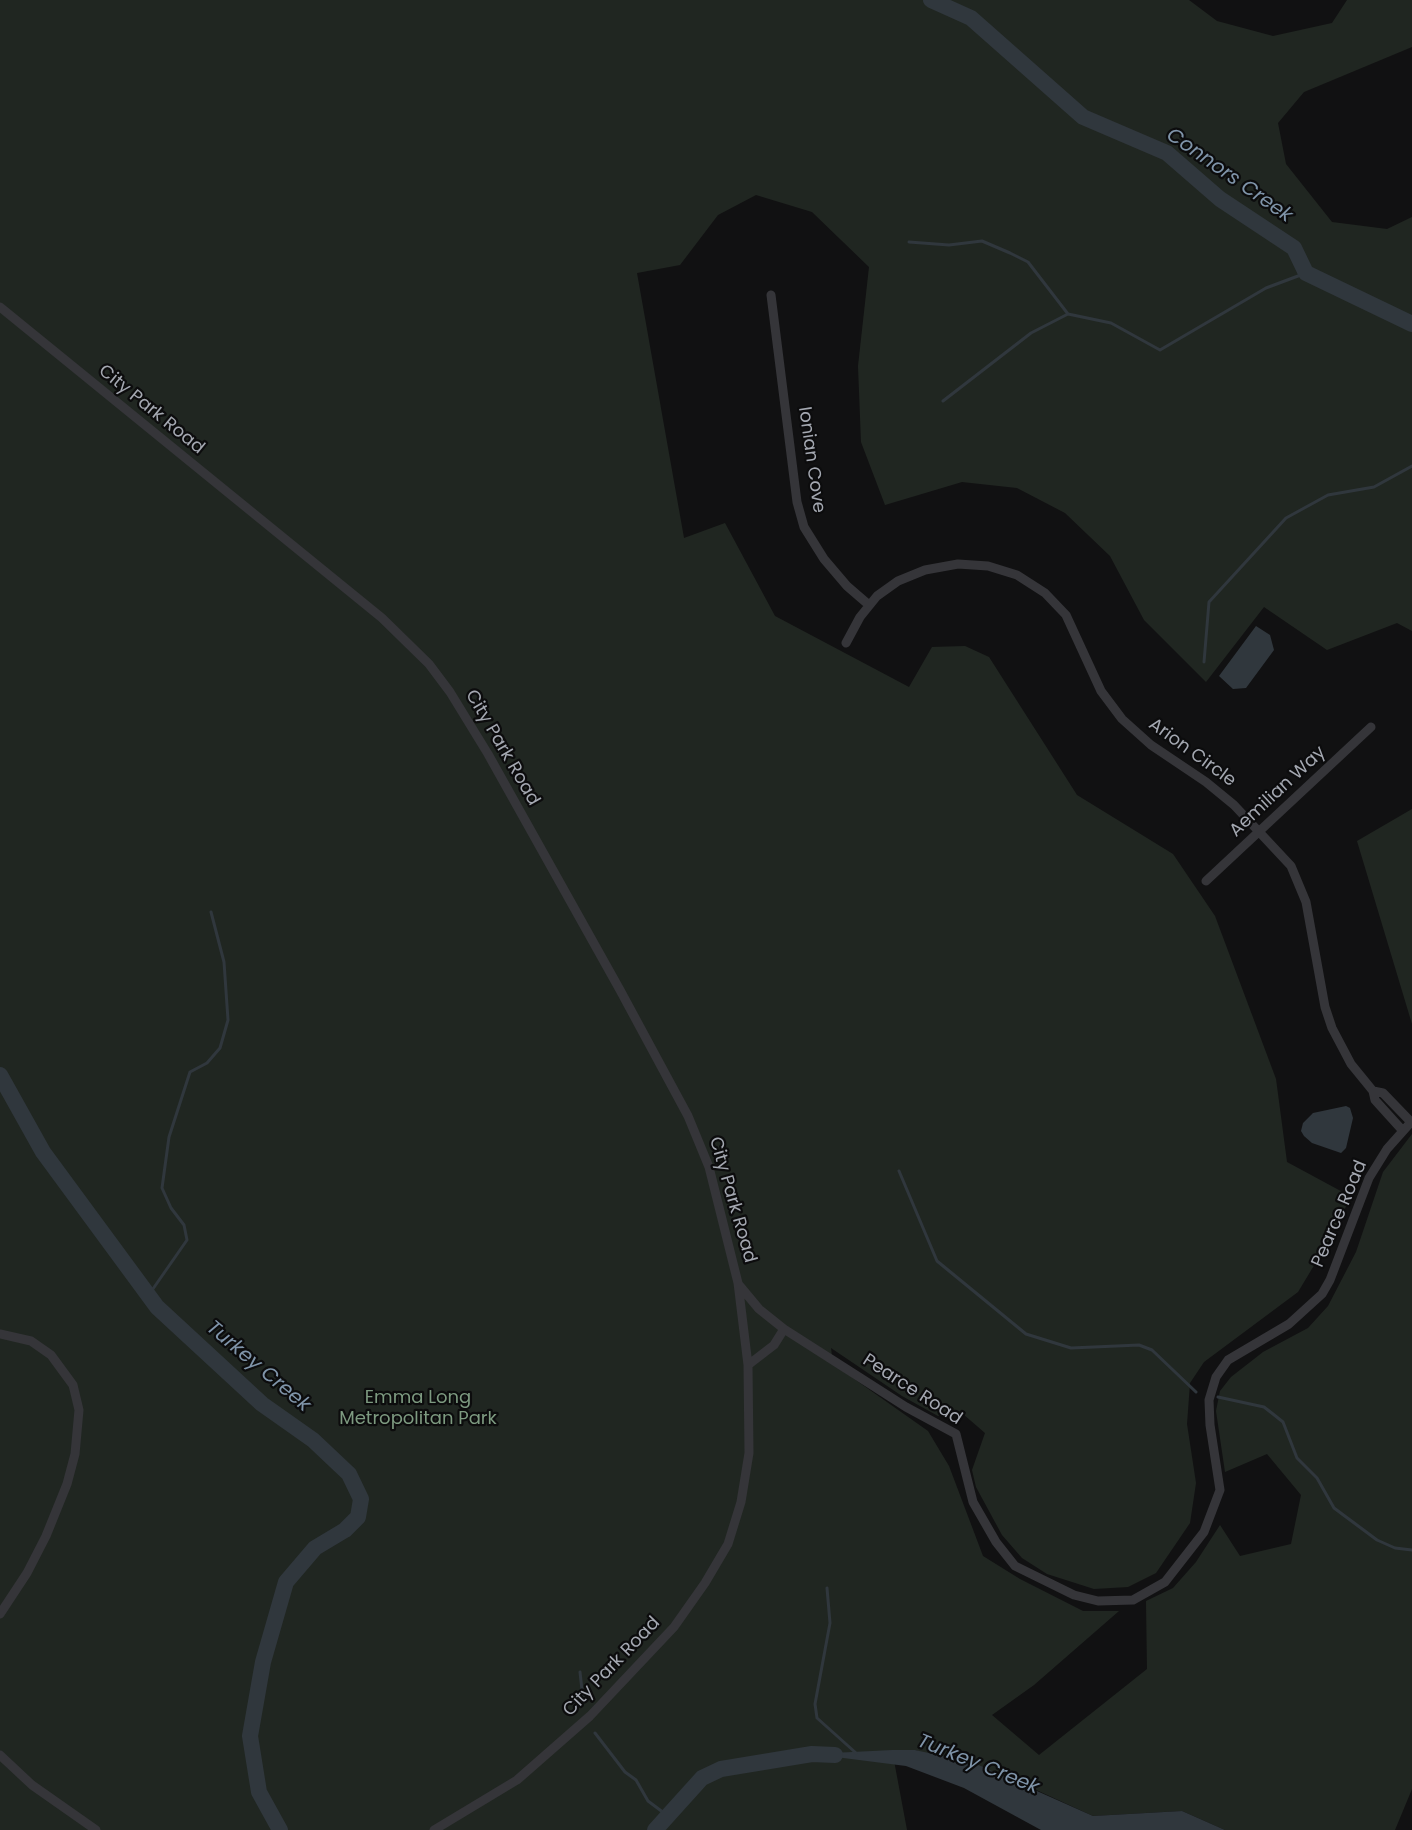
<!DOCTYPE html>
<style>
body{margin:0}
canvas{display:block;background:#111112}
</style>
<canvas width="1412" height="1830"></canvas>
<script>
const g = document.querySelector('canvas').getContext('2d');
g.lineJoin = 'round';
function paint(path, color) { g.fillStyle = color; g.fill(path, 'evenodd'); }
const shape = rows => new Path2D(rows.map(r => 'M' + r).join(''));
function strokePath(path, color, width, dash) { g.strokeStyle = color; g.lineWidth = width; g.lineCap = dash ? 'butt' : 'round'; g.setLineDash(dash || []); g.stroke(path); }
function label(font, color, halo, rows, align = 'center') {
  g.font = font + ' Poppins,sans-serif'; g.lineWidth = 4.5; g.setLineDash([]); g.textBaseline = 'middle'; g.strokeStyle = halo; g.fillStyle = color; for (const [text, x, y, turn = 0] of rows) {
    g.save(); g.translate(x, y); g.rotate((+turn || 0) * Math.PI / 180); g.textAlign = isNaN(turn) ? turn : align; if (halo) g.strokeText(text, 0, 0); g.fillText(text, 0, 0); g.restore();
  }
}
paint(shape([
 [0,0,1189,0,1217,21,1273,36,1332,23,1347,0,1412,0,1412,47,1304,92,1278,123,1286,164,1332,222,1387,229,1412,217,1412,631,1397,623,1327,650,1264,607,1206,682,1144,620,1110,556,1065,513,1017,488,962,482,885,505,861,442,858,366,869,267,812,212,756,195,718,215,680,265,637,273,684,538,725,523,775,616,909,687,932,647,965,646,989,657,1077,795,1173,854,1215,916,1276,1079,1287,1162,1350,1196,1339,1224,1298,1292,1204,1362,1190,1383,1187,1424,1196,1483,1190,1523,1156,1573,1128,1587,1094,1589,1047,1574,1022,1558,1002,1535,976,1487,972,1470,985,1433,963,1414,938,1416,902,1396,831,1348,833,1364,928,1431,949,1466,983,1556,1020,1579,1083,1611,1119,1611,1034,1685,992,1715,1039,1755,1147,1669,1146,1601,1173,1588,1196,1562,1220,1525,1240,1556,1291,1544,1301,1495,1267,1454,1225,1472,1216,1411,1220,1391,1231,1377,1263,1352,1308,1328,1328,1306,1356,1252,1383,1172,1412,1134,1412,1789,1395,1830,1225,1830,1182,1811,1093,1816,1032,1788,915,1750,892,1750,907,1830,0,1830],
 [1412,809,1412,1024,1357,841]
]), '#202621');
paint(shape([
 [1256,626,1270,635,1274,650,1246,688,1233,689,1219,676],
 [1346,1106,1350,1108,1353,1118,1346,1148,1341,1153,1312,1143,1304,1136,1301,1131,1303,1123,1313,1113],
 [892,1750,915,1750,974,1763,1093,1816,1182,1811,1225,1830,1041,1830,964,1788,906,1766,812,1754]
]), '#30373d');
strokePath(shape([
 [909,242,949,245,982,241,1010,253,1028,262,1068,314],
 [943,401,1031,333,1068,314,1111,323,1160,350,1266,288,1306,273],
 [1204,662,1209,602,1286,518,1328,495,1374,487,1412,466],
 [899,1171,937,1261,1026,1334,1071,1348,1139,1345,1152,1350,1196,1392],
 [148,1296,187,1240,184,1225,171,1208,162,1188,169,1137,190,1072,207,1063,220,1048,228,1020,224,962,211,912],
 [1218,1397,1264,1407,1273,1414,1283,1422,1297,1458,1317,1478,1334,1508,1377,1540,1395,1548,1412,1550],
 [827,1588,830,1623,815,1704,817,1718,856,1753],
 [580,1672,583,1699],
 [595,1733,625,1772,636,1780,648,1801,668,1816]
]), '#30373d', 3);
strokePath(shape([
 [931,0,971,18,1083,117,1167,153,1220,199,1294,248,1306,273,1412,324],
 [0,1075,43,1152,157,1307,262,1404,313,1440,349,1474,361,1499,358,1517,345,1530,315,1548,286,1582,263,1662,250,1736,259,1792,280,1830],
 [655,1830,702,1778,721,1769,812,1754,835,1755]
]), '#30373d', 16);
strokePath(shape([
 [771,295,797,502,804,527,824,559,847,586,869,605],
 [0,307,382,618,429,664,450,692,488,754,620,990,688,1116,709,1167,738,1283,748,1365,749,1453,741,1502,728,1544,705,1583,674,1627,590,1716,517,1780,434,1830],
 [846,643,860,617,877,596,898,581,925,570,958,564,988,566,1017,575,1045,593,1066,615,1101,691,1122,719,1151,745,1206,782,1234,805,1291,866,1306,902,1325,1007,1332,1028,1351,1064,1373,1091,1375,1100,1403,1131],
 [1206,881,1371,727],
 [1373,1091,1383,1093,1411,1122],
 [739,1285,759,1309,784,1329,906,1407,956,1434,973,1502,996,1542,1015,1566,1074,1595,1098,1601,1133,1600,1165,1582,1204,1532,1220,1490,1210,1425,1209,1400,1216,1377,1228,1360,1289,1324,1322,1294,1330,1280,1369,1178,1387,1149,1412,1121],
 [0,1334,31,1341,51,1355,73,1385,79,1410,75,1454,67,1484,46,1536,27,1573,0,1614],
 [748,1365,774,1345,784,1329],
 [0,1755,32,1785,96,1830]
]), '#353539', 9);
label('18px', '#a4a8b1', '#0c0c0d', [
 ["City Park Road",151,410,39],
 ["Ionian Cove",811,460,82],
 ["City Park Road",502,748,60],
 ["Arion Circle",1192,753,36],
 ["Aemilian Way",1278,792,-43],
 ["City Park Road",732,1200,74],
 ["Pearce Road",1340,1214,-67],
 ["Pearce Road",912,1390,33],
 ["City Park Road",612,1667,-46]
]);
label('18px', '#7d9a80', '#0c0c0d', [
 ["Emma Long",418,1398],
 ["Metropolitan Park",418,1419]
]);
label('italic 20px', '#7f94a9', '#0c0c0d', [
 ["Connors Creek",1229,176,35],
 ["Turkey Creek",258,1367,40],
 ["Turkey Creek",978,1765,22]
]);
</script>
